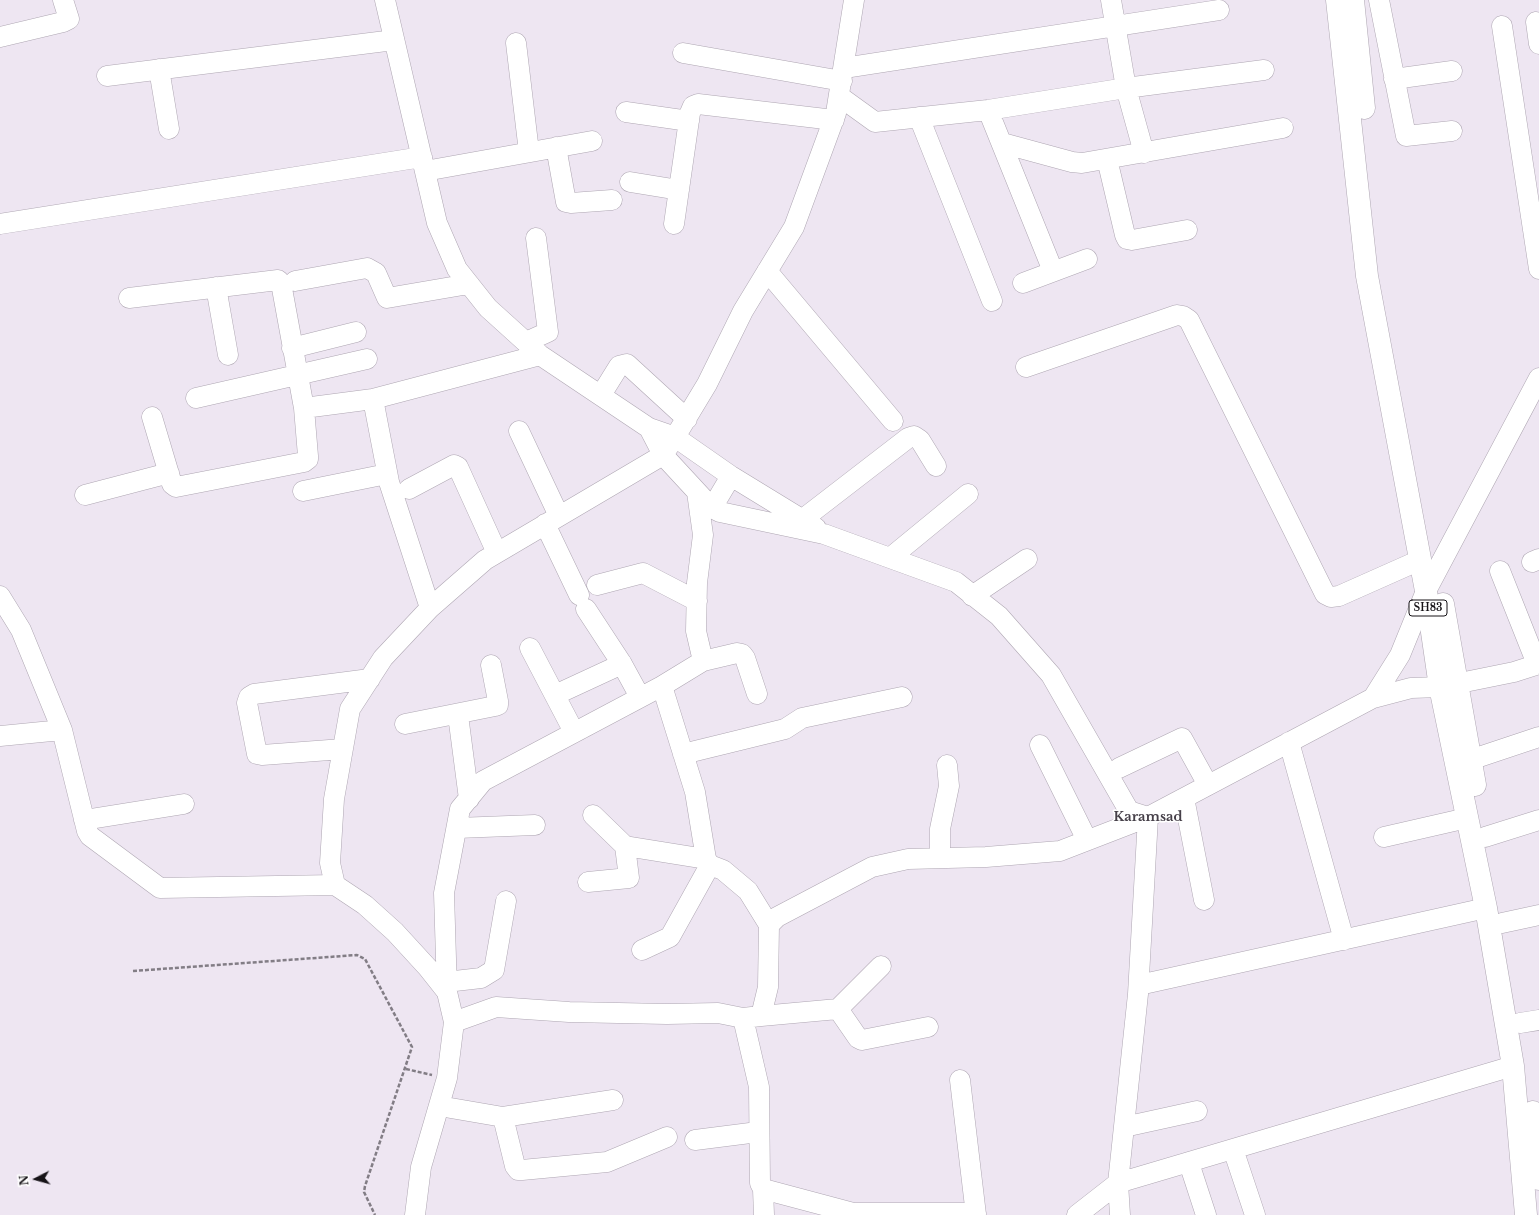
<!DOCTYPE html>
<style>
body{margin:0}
#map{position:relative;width:1539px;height:1215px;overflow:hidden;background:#eee6f2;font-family:"Libre Baskerville",serif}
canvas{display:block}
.north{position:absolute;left:16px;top:1159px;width:40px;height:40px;-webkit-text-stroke:3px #fff;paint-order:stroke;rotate:264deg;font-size:11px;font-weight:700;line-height:16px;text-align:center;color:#161317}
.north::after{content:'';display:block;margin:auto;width:14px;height:18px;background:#161317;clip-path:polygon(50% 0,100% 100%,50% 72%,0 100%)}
</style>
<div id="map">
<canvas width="1539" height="1215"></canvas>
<div class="north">N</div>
</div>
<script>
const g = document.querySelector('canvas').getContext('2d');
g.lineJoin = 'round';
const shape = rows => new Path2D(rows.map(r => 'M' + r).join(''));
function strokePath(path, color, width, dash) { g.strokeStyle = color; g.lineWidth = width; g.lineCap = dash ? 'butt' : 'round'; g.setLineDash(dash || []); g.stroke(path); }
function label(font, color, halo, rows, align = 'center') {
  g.font = font + ' "Libre Baskerville",serif'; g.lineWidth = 3; g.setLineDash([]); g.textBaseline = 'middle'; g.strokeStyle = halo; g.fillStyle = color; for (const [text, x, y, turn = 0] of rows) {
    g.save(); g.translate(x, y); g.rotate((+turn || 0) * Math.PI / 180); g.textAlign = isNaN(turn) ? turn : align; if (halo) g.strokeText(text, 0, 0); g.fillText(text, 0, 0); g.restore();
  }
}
const minor = shape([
 [385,0,437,223,457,269,488,308,540,355,649,428,675,437,731,476,816,528],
 [1111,0,1126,88,1144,153],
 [1379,0,1406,136,1452,131],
 [1536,22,1539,44],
 [1502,26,1539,269],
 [0,37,63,22,69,19,63,0],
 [516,43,529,152],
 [683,53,842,81],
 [844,68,1219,10],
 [159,69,169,129],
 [107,76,394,40],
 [1394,79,1452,71],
 [839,96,875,122,988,110,1126,88,1264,70],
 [988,110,1053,271],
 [626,112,689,121],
 [919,117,992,301],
 [1002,143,1072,162,1082,163,1283,128],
 [556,147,566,202,571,203,612,200],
 [1107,159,1125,235,1127,239,1132,240,1187,230],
 [425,171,592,141],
 [630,182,679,190],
 [0,224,422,157],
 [674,224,690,113,693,106,698,104,834,120],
 [767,271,893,421],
 [295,281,367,268,376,273,387,298,469,284],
 [1023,283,1087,259],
 [216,287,228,355],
 [129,298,278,280,281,283,304,408,373,399,540,355],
 [526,342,548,332,536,238],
 [292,348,356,332],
 [1026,367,1177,315,1183,316,1189,320,1325,594,1331,597,1339,596,1420,560],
 [601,395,619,366,627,364,687,419],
 [196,398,367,359],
 [373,399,389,482,430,608],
 [152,417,172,484,176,487,304,462,308,459,308,456,304,408],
 [649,428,663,455,712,508,720,512,824,534,956,582,999,616,1051,675,1129,811,1148,817,1373,698,1400,655,1426,591,1539,378],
 [519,431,559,516],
 [409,489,454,465,458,467,497,553],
 [303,491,387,474],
 [85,495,169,473],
 [712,508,731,476],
 [803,519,908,438,914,436,920,440,936,466],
 [545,524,579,595],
 [890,558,968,494],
 [1532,562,1539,559],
 [1500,571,1537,664],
 [597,585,643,573,697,601],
 [0,596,21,630,62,730],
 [972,596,1027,559],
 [586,609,622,664,640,697],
 [530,648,574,732],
 [703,661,737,653,742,654,745,658,757,694],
 [662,686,695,792,706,859,710,865,723,870,748,891,769,925],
 [555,695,622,664],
 [1373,698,1411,688,1440,687,1514,672,1539,664],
 [458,715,469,799],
 [405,724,495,706,498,705,498,701,491,665],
 [0,736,62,730,87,831,90,836,160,888,335,885],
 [1289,742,1344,940],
 [1040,745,1087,840],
 [343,749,262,755,257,754,247,703,249,697,254,694,370,679],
 [683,754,785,729,802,718,902,697],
 [1470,760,1539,737],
 [1119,768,1182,738,1208,785],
 [1184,798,1204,900],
 [593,815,625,846,706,859],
 [84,820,184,804],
 [457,828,535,825],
 [1384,837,1467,818],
 [1485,837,1539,820],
 [940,858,940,829,949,786,947,765],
 [588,882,629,878,625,846],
 [1502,923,1539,915],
 [642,950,670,937,710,865],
 [446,982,481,978,494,970,506,901],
 [1139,985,1486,908],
 [447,992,444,893,460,809,483,781,662,686,703,661,696,631,697,583,703,535,697,492],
 [838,1009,858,1038,862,1040,928,1027],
 [761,1016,838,1009,881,966],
 [743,1018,759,1087,760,1183,763,1189,853,1213,976,1213],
 [454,1022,496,1007,569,1012,667,1014,718,1013,743,1018,761,1016,768,987,769,925,777,917,872,867,908,859,986,857,1060,851,1148,817,1138,994,1118,1183,1120,1215],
 [1520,1023,1539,1020],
 [960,1080,976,1215],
 [439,1106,503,1117,613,1100],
 [503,1117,515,1166,518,1170,522,1170,607,1162,667,1137],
 [1124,1127,1197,1111],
 [695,1140,758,1132],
 [1233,1149,1255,1215],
 [1189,1163,1206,1215],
 [763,1189,764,1215],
 [415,1215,421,1167,447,1078,454,1022,447,992,428,968,395,932,365,905,335,885,330,863,334,799,350,709,383,658,430,608,485,560,663,455,675,437,707,384,743,311,794,227,836,113,854,0],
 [1077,1215,1118,1183,1513,1066]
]);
const major = shape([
 [1337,0,1367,276,1426,591,1440,687,1486,908,1513,1066,1526,1215],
 [1353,0,1364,108],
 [1443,604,1475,785],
 [1533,1112,1539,1179]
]);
strokePath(minor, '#aea6b2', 21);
strokePath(major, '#aea6b2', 23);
strokePath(shape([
 [133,971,357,955,365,959,412,1047,365,1186,364,1192,375,1215],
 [406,1069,432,1075]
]), '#827d85', 2.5, [4, 2]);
strokePath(minor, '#fff', 20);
strokePath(major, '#fff', 22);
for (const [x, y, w] of [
 [1428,608,38]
]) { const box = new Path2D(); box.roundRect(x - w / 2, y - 8, w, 16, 3); g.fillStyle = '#fff'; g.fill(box); strokePath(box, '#161317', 1); }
label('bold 10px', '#161317', null, [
 ["SH83",1428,608]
]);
label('bold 13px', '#464049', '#fff', [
 ["Karamsad",1148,817]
]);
</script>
